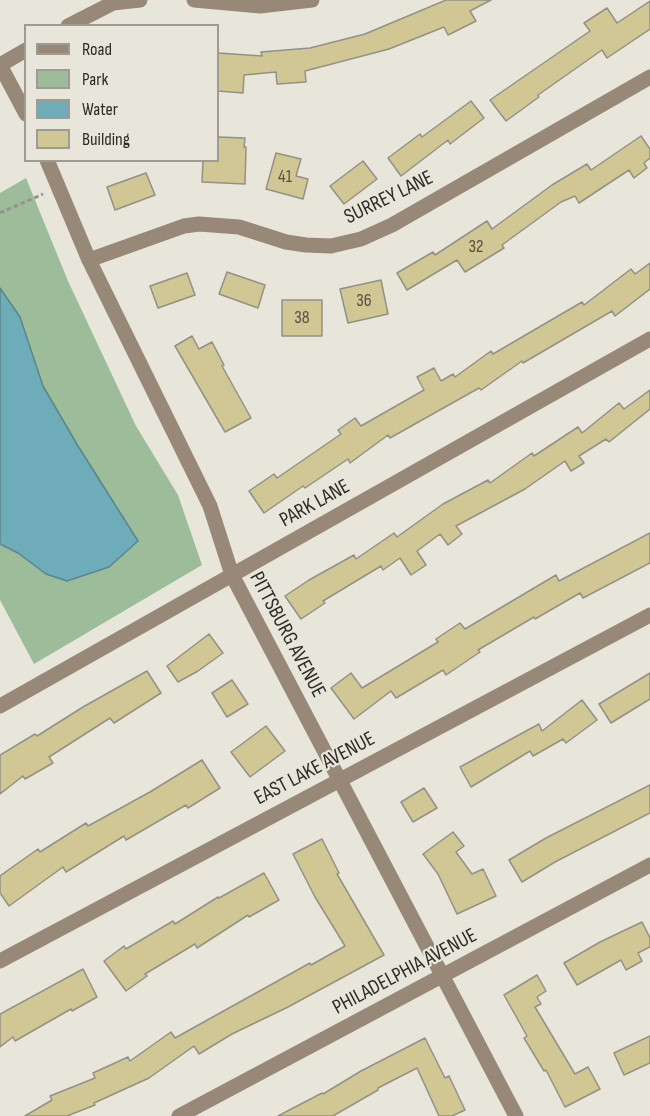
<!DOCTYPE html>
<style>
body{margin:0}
#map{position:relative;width:650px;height:1116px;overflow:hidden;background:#e8e6da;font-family:"Sofia Sans Condensed",sans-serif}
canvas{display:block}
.legend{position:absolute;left:24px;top:24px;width:195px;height:138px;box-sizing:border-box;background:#e8e6da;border:2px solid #9d9b92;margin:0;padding:8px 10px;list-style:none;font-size:18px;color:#2c2b26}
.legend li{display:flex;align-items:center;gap:12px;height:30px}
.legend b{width:30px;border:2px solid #9d9b92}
</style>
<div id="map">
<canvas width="650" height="1116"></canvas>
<ul class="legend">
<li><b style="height:8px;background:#988878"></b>Road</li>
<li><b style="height:16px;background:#9dbd9a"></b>Park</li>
<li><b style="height:16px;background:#6dacb8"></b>Water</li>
<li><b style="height:16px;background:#d0c795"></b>Building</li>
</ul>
</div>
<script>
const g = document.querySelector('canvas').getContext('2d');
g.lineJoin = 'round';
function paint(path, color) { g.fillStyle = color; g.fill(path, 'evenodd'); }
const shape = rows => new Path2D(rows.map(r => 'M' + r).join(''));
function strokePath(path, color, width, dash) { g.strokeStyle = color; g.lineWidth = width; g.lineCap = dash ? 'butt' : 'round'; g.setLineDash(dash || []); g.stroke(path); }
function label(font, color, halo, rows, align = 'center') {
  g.font = font + ' "Sofia Sans Condensed",sans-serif'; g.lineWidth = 4.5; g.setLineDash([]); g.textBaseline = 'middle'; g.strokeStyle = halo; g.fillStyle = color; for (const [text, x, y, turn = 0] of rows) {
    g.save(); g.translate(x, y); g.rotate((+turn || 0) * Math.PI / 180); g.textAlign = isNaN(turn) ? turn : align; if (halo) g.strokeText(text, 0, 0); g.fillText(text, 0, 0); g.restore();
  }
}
paint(shape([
 [26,178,68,281,136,426,178,495,202,565,34,664,0,600,0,193]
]), '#9dbd9a');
const water = shape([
 [0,288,20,317,43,386,78,446,138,541,109,567,67,581,46,574,18,553,0,544,0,288]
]);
paint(water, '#6dacb8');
strokePath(water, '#5a858c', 1.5);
const building = shape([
 [446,0,491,0,470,11,476,21,448,35,444,27,389,49,305,71,306,82,277,84,276,72,244,75,243,93,218,91,218,53,262,56,261,52,310,48,365,34,446,0],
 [650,1,650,29,607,58,602,50,538,95,539,97,506,121,490,100,590,31,584,23,607,8,617,23,650,1],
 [471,101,484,118,450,144,448,140,401,176,388,158,420,134,422,137,471,101],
 [641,136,650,149,650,158,644,163,647,168,634,178,629,170,579,203,575,196,561,202,502,245,504,248,465,272,457,260,407,290,397,273,433,252,435,255,487,221,492,229,552,185,587,164,591,170,641,136],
 [218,137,245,138,244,147,246,147,245,184,202,182,203,160,218,160,218,137],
 [276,153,301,159,296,176,308,179,303,199,266,189,276,153],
 [363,161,377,179,344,204,330,186,363,161],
 [146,173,155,195,115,210,107,187,146,173],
 [650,263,650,289,615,316,612,311,523,363,522,361,481,390,479,388,390,438,388,435,350,463,348,459,305,488,303,486,264,513,249,491,274,474,277,478,341,434,338,430,355,418,361,426,424,390,417,377,434,368,441,381,453,374,455,377,491,351,493,354,582,302,584,305,631,269,635,274,650,263],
 [227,272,265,285,258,308,219,294,227,272],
 [187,273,195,295,158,308,150,286,187,273],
 [381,280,388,314,348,323,340,289,381,280],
 [282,300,322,300,322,336,282,336,282,300],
 [192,336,199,349,212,342,224,365,222,366,251,418,225,432,175,346,192,336],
 [650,390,650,409,609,442,606,439,579,456,584,463,571,471,565,461,525,489,456,526,462,534,448,545,440,534,417,551,426,565,411,575,400,558,383,570,381,566,323,601,325,603,301,619,285,596,309,580,354,555,356,559,394,533,397,537,443,504,488,480,490,483,532,453,534,456,578,427,582,433,619,403,624,409,650,390],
 [650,533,650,563,583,598,580,593,535,619,534,617,478,650,480,652,446,675,443,670,396,698,391,691,354,719,331,688,351,673,362,688,438,642,436,639,460,623,465,629,556,575,559,581,650,533],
 [209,634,223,653,198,671,178,682,167,666,209,634],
 [147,671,161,693,114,723,110,718,49,757,53,763,25,779,23,776,0,794,0,755,35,734,37,736,83,707,147,671],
 [650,673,650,699,611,723,599,704,650,673],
 [232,680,248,704,227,717,212,693,232,680],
 [582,700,597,720,566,743,563,739,533,756,530,751,471,787,460,767,539,724,542,731,582,700],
 [266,726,285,751,250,777,231,752,266,726],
 [202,760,220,788,188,808,186,805,126,840,124,836,66,872,63,867,9,906,0,893,0,876,38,849,40,852,86,823,88,826,150,792,202,760],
 [650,785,650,813,555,862,522,882,509,860,546,838,650,785],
 [424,788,437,808,413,822,401,802,424,788],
 [453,832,464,846,456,852,472,874,483,869,496,896,457,914,438,874,423,854,453,832],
 [322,839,339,873,337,874,384,955,288,1007,232,1034,199,1054,194,1046,149,1078,94,1103,95,1105,67,1116,25,1116,52,1100,50,1096,95,1078,93,1073,128,1057,130,1061,171,1032,175,1038,310,963,311,965,345,946,315,897,293,854,322,839],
 [264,873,279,900,249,917,248,915,197,948,195,944,145,974,147,976,126,991,104,961,124,946,126,949,173,921,175,924,218,897,219,898,264,873],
 [642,922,650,938,650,947,638,953,642,961,626,970,621,960,577,985,564,963,600,942,642,922],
 [83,969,97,997,72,1011,71,1009,15,1041,13,1037,0,1047,0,1014,83,969],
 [537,975,546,991,537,997,541,1004,535,1007,575,1074,588,1067,600,1089,565,1107,546,1070,544,1071,524,1038,527,1036,504,995,537,975],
 [650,1036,650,1063,624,1075,614,1053,650,1036],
 [425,1038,445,1078,449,1076,465,1110,452,1116,439,1116,417,1068,378,1088,378,1090,333,1116,278,1116,322,1093,323,1094,361,1071,425,1038]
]);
paint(building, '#d0c795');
strokePath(building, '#939186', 1.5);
strokePath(shape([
 [0,213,43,194]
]), '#95938a', 3, [4.5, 3]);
strokePath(shape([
 [194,0,260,6,312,0],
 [68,26,113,3,140,0],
 [0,65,26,114],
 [0,65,26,50],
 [47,160,89,260,210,506,232,575,516,1116],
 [89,260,184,226,199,224,239,227,286,242,306,245,331,246,361,239,392,225,650,77],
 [0,706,650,339],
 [0,961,650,615],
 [179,1116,650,865]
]), '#988878', 15);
label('18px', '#555242', null, [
 ["41",285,177],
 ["32",476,247],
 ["36",364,301],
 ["38",302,318]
]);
label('21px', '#2c2b26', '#e8e6da', [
 ["SURREY LANE",389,198,-26],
 ["PARK LANE",315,504,-29],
 ["PITTSBURG AVENUE",287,635,62],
 ["EAST LAKE AVENUE",315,769,-28],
 ["PHILADELPHIA AVENUE",405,972,-28]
]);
</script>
